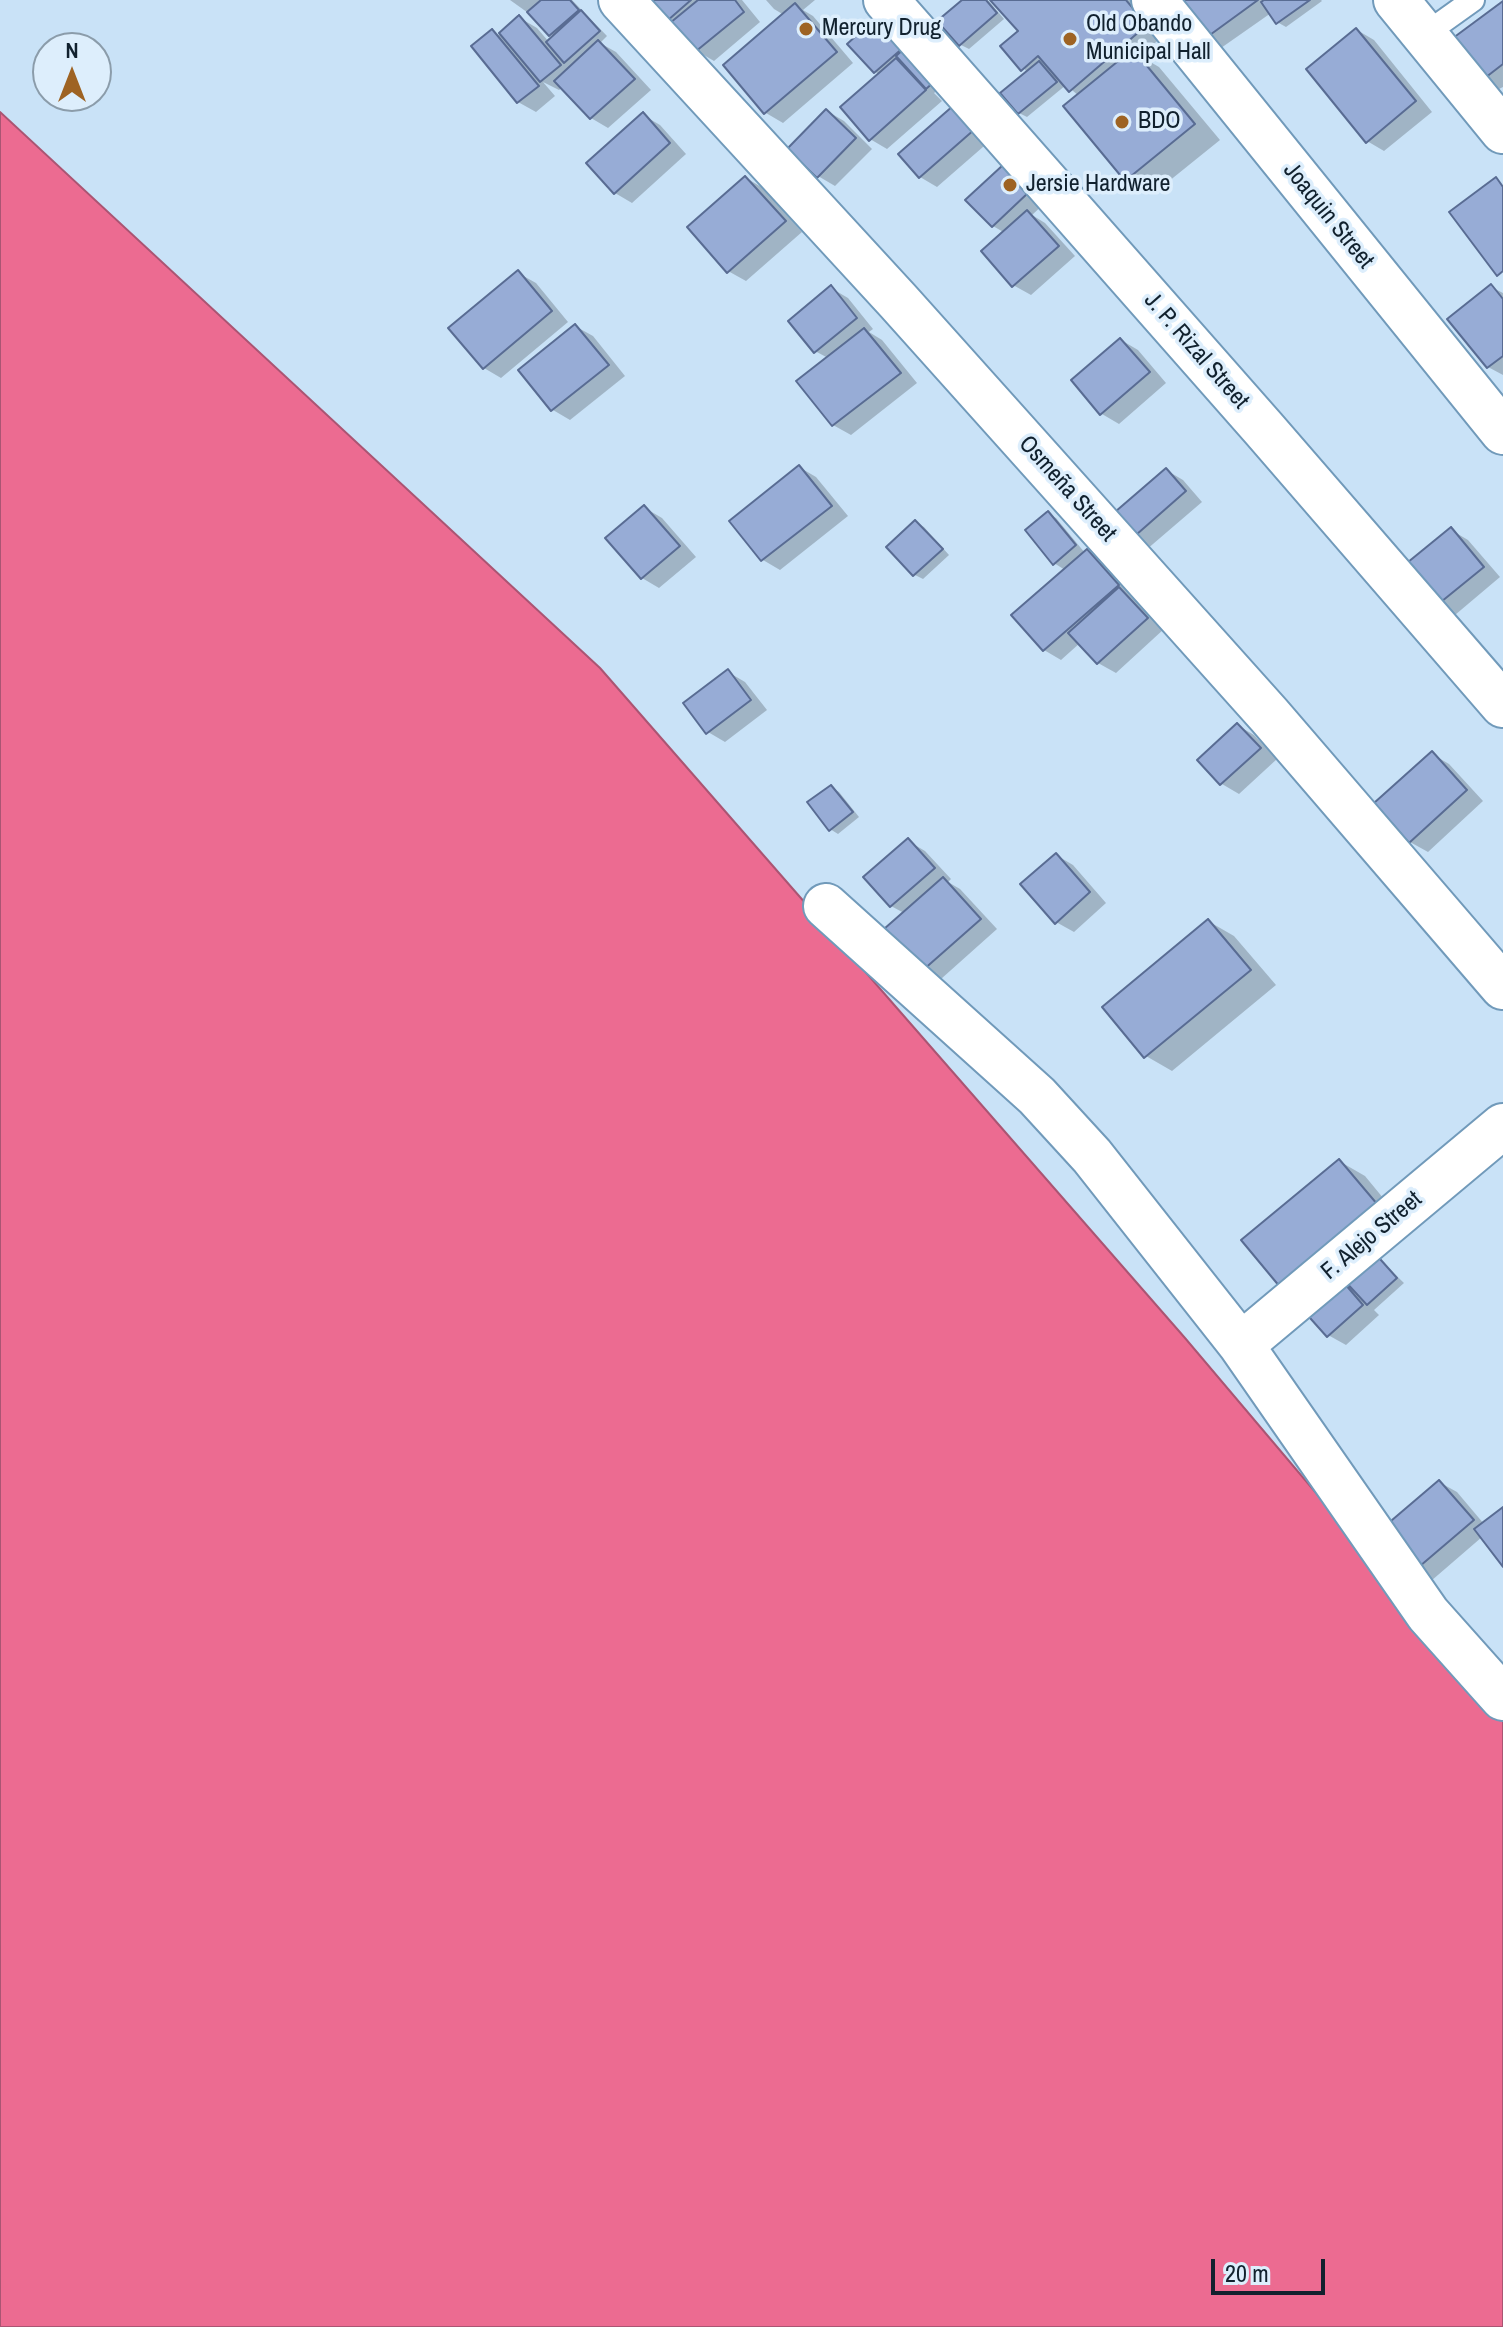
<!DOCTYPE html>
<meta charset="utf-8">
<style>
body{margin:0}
#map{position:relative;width:1503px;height:2327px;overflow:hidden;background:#c9e2f7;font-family:"Archivo Narrow",sans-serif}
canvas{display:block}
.north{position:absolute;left:32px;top:32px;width:80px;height:80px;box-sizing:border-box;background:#ddeefc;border:2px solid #8b9caa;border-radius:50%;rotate:0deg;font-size:22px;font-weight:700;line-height:32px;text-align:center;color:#11212e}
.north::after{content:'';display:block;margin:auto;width:28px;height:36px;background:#9e6323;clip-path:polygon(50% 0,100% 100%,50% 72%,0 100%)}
.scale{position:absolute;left:1211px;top:2259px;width:114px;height:36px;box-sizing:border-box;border:4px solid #11212e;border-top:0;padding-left:10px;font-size:24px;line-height:28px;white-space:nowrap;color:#11212e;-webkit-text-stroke:6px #ddeefc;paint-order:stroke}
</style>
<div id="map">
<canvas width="1503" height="2327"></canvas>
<div class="north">N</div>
<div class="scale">20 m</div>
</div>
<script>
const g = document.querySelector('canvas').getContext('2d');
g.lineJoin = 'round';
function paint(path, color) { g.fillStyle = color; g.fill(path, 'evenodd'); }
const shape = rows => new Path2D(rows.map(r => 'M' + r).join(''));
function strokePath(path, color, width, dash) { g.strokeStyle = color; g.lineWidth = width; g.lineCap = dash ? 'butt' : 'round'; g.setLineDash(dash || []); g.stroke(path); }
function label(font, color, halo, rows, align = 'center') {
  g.font = font + ' "Archivo Narrow",sans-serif'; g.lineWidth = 7; g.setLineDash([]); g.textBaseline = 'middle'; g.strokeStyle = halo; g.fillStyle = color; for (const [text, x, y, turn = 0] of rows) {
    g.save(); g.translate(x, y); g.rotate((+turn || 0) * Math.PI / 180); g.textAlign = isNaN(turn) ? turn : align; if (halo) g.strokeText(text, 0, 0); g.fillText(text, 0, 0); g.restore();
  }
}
const water = shape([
 [0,112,600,668,1185,1338,1503,1714,1503,2327,0,2327,0,112]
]);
paint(water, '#ec6b91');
strokePath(water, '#aa5573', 2);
paint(shape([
 [510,0,572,0,607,36,600,43,616,52,651,90,608,128,591,118,563,87,559,90,543,82,555,96,536,112,518,102,493,32,499,35,520,18,537,28,549,42,555,37,531,15],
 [651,0,742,0,760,22,714,61,697,51],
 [766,0,815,0,803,10,813,16,853,63,783,123,766,113,726,65,784,15,774,9],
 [965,0,988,0,1004,19,969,49,961,45,940,21],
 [993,0,1133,0,1163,36,1140,56,1159,67,1220,140,1153,194,1127,179,1079,96,1066,85,1027,117,1019,113,1028,73,1003,46,1020,31],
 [1176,0,1321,0,1322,1,1286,27,1277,22,1271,13,1221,48],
 [1503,3,1503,87,1499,89,1482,79],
 [877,20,942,87,934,93,942,101,887,149,870,139,880,74,875,72],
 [1357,30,1374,40,1432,112,1384,151,1367,141],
 [954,108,991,140,937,187,920,177],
 [827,111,844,121,872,149,835,186,818,176],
 [643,115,660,125,686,154,632,203,615,193],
 [1003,167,1045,203,1032,215,1045,223,1075,256,1031,295,1013,285,1005,233,993,226],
 [746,178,763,188,802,232,746,281,728,271],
 [518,273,536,283,568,322,501,378,484,368],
 [1491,287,1503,293,1503,375,1488,367],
 [831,288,848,298,873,329,869,332,882,340,917,383,851,435,833,425,828,358,815,351],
 [575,326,593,336,625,376,570,420,553,410,520,370],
 [1121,340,1138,350,1166,383,1119,424,1102,414],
 [799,467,816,477,848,516,780,570,763,560],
 [1166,470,1183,480,1202,502,1146,550,1129,540],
 [645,508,662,518,696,557,659,588,642,578],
 [1048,514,1056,518,1085,553,1087,551,1104,561,1135,596,1133,597,1164,629,1116,673,1098,663,1080,643,1061,660,1044,650,1065,570,1054,563],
 [916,522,924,527,949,555,923,579,915,575,889,547],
 [1451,530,1468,540,1500,577,1455,615,1437,605],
 [728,672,745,682,767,710,725,742,708,732],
 [1237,725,1254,735,1277,759,1239,794,1222,784,1200,760],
 [1432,754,1449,764,1483,801,1428,852,1410,842],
 [831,787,839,792,859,817,838,834,830,829],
 [908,841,925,851,951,879,948,882,960,889,997,929,941,979,923,969,904,913,891,906],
 [1056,855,1073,865,1106,903,1074,932,1056,922],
 [1208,921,1234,936,1276,985,1172,1071,1146,1056],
 [1339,1161,1365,1176,1407,1227,1374,1254,1404,1283,1374,1310,1379,1315,1346,1345,1328,1335],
 [1439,1482,1457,1492,1484,1524,1503,1510,1503,1563,1482,1537,1431,1581,1414,1571]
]), '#0003');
const building = shape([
 [541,0,570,0,579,10,549,36,527,12,541,0],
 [648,0,691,0,667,21,648,0],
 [698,0,735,0,744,12,695,52,670,23,698,0],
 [962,0,986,0,997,13,959,46,937,21,962,0],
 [990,0,1126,0,1147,25,1069,92,1038,56,1021,71,1000,46,1018,31,990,0],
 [1174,0,1258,0,1203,40,1174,0],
 [1264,0,1310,0,1276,24,1261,2,1264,0],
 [1503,1,1503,64,1481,81,1449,41,1503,1],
 [795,3,837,52,764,114,723,65,795,3],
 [581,10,600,31,564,63,546,42,581,10],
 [519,15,561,65,540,82,499,33,519,15],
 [877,17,904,47,874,73,847,44,877,17],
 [1356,28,1416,101,1366,143,1306,69,1356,28],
 [492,29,539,86,517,103,471,46,492,29],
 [598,40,635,79,590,119,554,81,598,40],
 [906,47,935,81,926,89,896,56,906,47],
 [1133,49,1195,124,1125,181,1063,106,1133,49],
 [896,58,926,90,869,141,840,107,896,58],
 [1039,61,1057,82,1018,114,1000,93,1039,61],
 [954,105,975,129,919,178,898,154,954,105],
 [826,109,856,138,817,178,787,149,826,109],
 [643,112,670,143,614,194,586,163,643,112],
 [1003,165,1029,192,992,227,965,200,1003,165],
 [745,176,786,221,727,273,687,227,745,176],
 [1496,177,1503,187,1503,271,1497,276,1449,212,1496,177],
 [1027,210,1059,246,1012,287,981,251,1027,210],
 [518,270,552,311,483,369,448,328,518,270],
 [1491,284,1503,299,1503,356,1487,368,1447,319,1491,284],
 [831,285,857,318,814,353,788,321,831,285],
 [575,324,609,365,551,411,518,370,575,324],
 [864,328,901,373,832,426,796,381,864,328],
 [1120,338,1150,372,1100,415,1071,380,1120,338],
 [799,465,832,506,761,561,729,521,799,465],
 [1166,468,1186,491,1128,542,1108,518,1166,468],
 [644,505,680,546,641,579,605,538,644,505],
 [1048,511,1076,545,1053,565,1025,530,1048,511],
 [915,520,943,549,913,576,886,547,915,520],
 [1451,527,1484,567,1436,606,1402,567,1451,527],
 [1087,549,1119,585,1043,651,1011,615,1087,549],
 [1119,587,1148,618,1097,664,1068,633,1119,587],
 [728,669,751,700,706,734,683,703,728,669],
 [1237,723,1261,748,1220,785,1197,760,1237,723],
 [1432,751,1467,790,1409,843,1374,803,1432,751],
 [831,785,853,812,829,831,807,802,831,785],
 [908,838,935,868,890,907,863,877,908,838],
 [1056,853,1090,892,1055,924,1020,884,1056,853],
 [943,877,981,919,922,971,884,929,943,877],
 [1208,919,1251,970,1144,1058,1102,1007,1208,919],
 [1339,1159,1383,1211,1285,1293,1241,1240,1339,1159],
 [1372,1250,1397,1278,1367,1305,1342,1278,1372,1250],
 [1339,1277,1363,1305,1327,1337,1302,1309,1339,1277],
 [1439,1480,1474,1520,1413,1572,1378,1532,1439,1480],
 [1503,1507,1503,1567,1474,1529,1503,1507]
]);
paint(building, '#97acd6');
strokePath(building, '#596c93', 2);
const service = shape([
 [1424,35,1473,0]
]);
const minor = shape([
 [621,0,898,301,1269,715,1503,987],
 [1154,0,1503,432],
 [1396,0,1503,131],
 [826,906,1037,1096,1092,1156,1241,1345,1428,1614,1503,1698],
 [1241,1345,1503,1126]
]);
const secondary = shape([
 [886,0,1264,429,1503,705]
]);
strokePath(service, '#719aba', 26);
strokePath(minor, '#719aba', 48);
strokePath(secondary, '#719aba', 48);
strokePath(service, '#fff', 22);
strokePath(minor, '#fff', 44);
strokePath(secondary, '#fff', 44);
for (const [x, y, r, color] of [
 [806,29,8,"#9e6323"],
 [1070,39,8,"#9e6323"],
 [1122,122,8,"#9e6323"],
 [1010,185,8,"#9e6323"]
]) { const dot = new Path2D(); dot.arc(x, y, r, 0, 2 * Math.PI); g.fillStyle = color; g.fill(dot); strokePath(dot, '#ddeefc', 3); }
label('24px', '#11212e', '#ddeefc', [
 ["Old Obando",1086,25],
 ["Municipal Hall",1086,53],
 ["Mercury Drug",822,29],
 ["BDO",1138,122],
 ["Jersie Hardware",1026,185]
], 'left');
label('24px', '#11212e', '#ddeefc', [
 ["Joaquin Street",1328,216,51],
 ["J. P. Rizal Street",1196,351,49],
 ["Osmeña Street",1067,489,48],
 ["F. Alejo Street",1372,1236,-40]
]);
</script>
